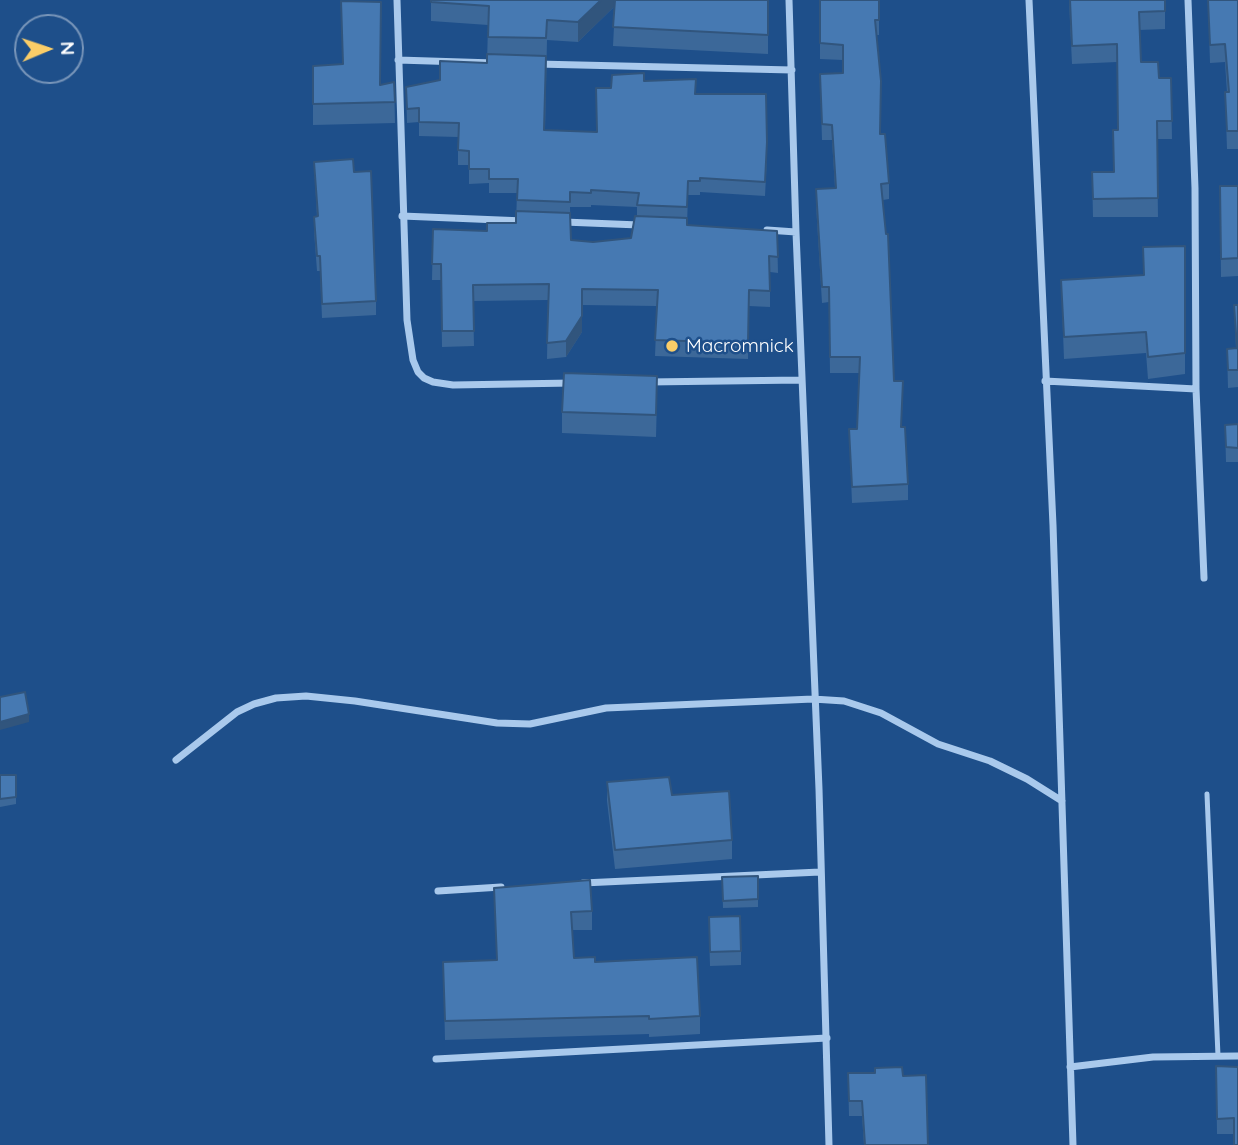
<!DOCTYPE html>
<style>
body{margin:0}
#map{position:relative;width:1238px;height:1145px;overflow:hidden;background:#1e4f8a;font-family:Quicksand,sans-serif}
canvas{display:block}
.north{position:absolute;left:14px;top:14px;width:70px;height:70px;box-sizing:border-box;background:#1e4f8a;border:2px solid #7895b9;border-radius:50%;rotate:88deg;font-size:19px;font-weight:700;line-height:28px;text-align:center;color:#fff}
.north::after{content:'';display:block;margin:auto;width:24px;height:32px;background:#facd68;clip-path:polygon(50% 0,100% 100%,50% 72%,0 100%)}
</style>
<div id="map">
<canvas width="1238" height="1145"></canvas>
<div class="north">N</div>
</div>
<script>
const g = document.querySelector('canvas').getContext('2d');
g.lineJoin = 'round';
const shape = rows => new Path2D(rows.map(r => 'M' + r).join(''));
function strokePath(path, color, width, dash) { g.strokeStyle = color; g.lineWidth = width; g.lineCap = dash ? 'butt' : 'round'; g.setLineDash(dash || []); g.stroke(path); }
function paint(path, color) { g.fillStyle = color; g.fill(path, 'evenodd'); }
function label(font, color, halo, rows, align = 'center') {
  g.font = font + ' Quicksand,sans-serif'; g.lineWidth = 5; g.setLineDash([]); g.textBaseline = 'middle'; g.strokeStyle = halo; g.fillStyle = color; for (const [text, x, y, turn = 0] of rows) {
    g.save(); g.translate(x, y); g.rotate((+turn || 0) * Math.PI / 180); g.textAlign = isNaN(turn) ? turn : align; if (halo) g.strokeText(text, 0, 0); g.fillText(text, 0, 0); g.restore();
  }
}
strokePath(shape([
 [1207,794,1218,1056]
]), '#a9c9ec', 5);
strokePath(shape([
 [397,0,407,320,413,360,418,372,424,378,433,382,453,385,573,383],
 [789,0,796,232,819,789,829,1145],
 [1029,0,1053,525,1073,1145],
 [1188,0,1195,188,1196,389,1204,578],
 [398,60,494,63],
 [537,64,792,70],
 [402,216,524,221],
 [564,222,639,225],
 [767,230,796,232],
 [1045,381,1196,389],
 [648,382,801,380],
 [176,760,237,712,254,704,276,698,306,696,355,701,497,723,530,724,606,708,813,699,844,701,881,713,938,744,990,761,1027,779,1062,801],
 [583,883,820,872],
 [438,891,501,887],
 [436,1059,827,1038],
 [1070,1067,1153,1057,1238,1056]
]), '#a9c9ec', 7);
paint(shape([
 [431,0,768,0,768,54,613,46,615,6,578,42,547,40,545,130,597,132,611,88,644,81,696,94,767,157,765,196,700,192,700,195,688,195,687,225,777,231,778,273,770,272,770,307,749,306,748,359,655,356,657,306,582,305,582,332,566,357,547,359,548,300,473,301,474,346,442,347,441,280,432,280,433,229,487,231,516,223,517,193,489,193,489,183,469,184,469,165,458,165,458,137,419,136,419,122,407,123,406,87,440,80,487,63,488,25,431,21],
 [591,205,637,207,637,216,631,238,593,242,571,240,570,207,591,207],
 [820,0,879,0,879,35,876,35,880,134,889,183,889,199,883,200,894,381,903,397,901,427,908,484,908,500,852,503,849,429,857,429,859,373,830,373,829,302,822,303,816,204,816,189,835,188,832,140,822,140,820,74,843,73,843,60,820,59],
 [1069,0,1165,0,1165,29,1139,30,1141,62,1159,78,1171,78,1172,139,1157,139,1158,217,1093,217,1092,172,1114,172,1118,130,1117,62,1072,64],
 [1208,0,1238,0,1238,149,1227,149,1225,92,1227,92,1225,62,1210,63],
 [341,1,380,85,394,82,395,123,313,125,313,66,343,64],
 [314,162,354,172,376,301,376,315,322,318,320,271,317,271,314,231,314,217,317,217],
 [1220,186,1238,186,1238,276,1221,277],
 [1185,246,1185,374,1148,379,1146,353,1064,359,1061,280,1143,275,1143,247],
 [1234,305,1238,305,1238,387,1228,388,1227,349,1236,348],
 [657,398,656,437,562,433,562,412],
 [1238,424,1238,462,1226,462,1225,425],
 [0,775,16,775,16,804,0,807],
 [607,782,672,795,732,840,732,859,615,869,607,801],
 [758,876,758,907,723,908,722,877],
 [494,888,592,911,592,930,572,930,574,958,595,962,700,1016,700,1034,649,1037,649,1034,445,1040,443,962,497,960],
 [709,932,741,951,741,965,710,966],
 [1216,1066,1238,1067,1234,1134,1217,1134],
 [848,1073,903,1076,928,1145,864,1145,862,1116,849,1116]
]), '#3c6899');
paint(shape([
 [601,0,616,0,616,5,578,42,578,22],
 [582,316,582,332,566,357,566,341],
 [29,714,29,722,0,730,0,722]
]), '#31557d');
const building = shape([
 [431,0,601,0,578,22,547,20,546,38,488,37,489,6,431,2,431,0],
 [615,0,768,0,768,35,613,27,615,0],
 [820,0,879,0,879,20,875,20,881,81,880,134,885,134,889,183,881,184,886,234,888,234,894,381,903,381,901,427,905,427,908,484,852,487,849,429,857,429,860,357,830,357,829,287,822,287,816,189,836,188,832,125,822,124,820,74,843,73,843,45,820,43,820,0],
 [1070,0,1165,0,1165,11,1139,12,1141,62,1158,62,1159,78,1171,78,1172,121,1157,121,1158,198,1093,199,1092,172,1114,172,1113,130,1118,130,1117,44,1072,46,1070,0],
 [1208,0,1238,0,1238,131,1227,131,1225,92,1229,92,1225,44,1210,45,1208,0],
 [341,1,381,2,380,85,394,82,395,102,313,104,313,66,343,64,341,1],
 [487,54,546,56,544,130,597,132,596,88,611,88,612,75,644,73,644,81,696,79,695,94,766,94,767,142,765,182,700,178,700,181,688,181,687,207,637,205,639,193,591,190,591,193,570,192,570,202,517,200,518,179,489,179,489,169,469,169,469,151,458,150,459,123,419,122,419,108,407,109,406,87,440,80,440,61,487,63,487,54],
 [353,159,354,172,371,171,376,301,322,304,320,256,317,256,314,217,318,216,314,162,353,159],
 [1220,186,1238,186,1238,258,1221,259,1220,186],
 [516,211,570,213,571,240,593,242,631,238,635,216,687,218,687,225,777,231,778,257,769,256,770,291,749,290,748,343,655,340,658,290,582,289,582,316,566,341,547,343,549,284,473,285,474,331,442,331,441,264,432,264,433,229,487,231,487,223,516,223,516,211],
 [1185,246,1185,353,1148,357,1146,332,1064,337,1061,280,1144,275,1143,247,1185,246],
 [1234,305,1238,305,1238,370,1228,370,1227,349,1237,348,1234,305],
 [564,373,657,376,656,415,562,412,564,373],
 [1238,424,1238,448,1226,447,1225,425,1238,424],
 [25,692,29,714,0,722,0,697,25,692],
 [0,775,16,775,16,797,0,799,0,775],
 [669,777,672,795,729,791,732,840,615,850,607,782,669,777],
 [758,876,758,899,723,901,722,877,758,876],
 [590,880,592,911,571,912,574,958,595,957,595,962,697,957,700,1016,649,1019,649,1016,445,1021,443,962,497,960,494,888,590,880],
 [740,916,741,951,710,952,709,917,740,916],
 [1216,1066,1238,1067,1238,1145,1234,1145,1234,1118,1217,1119,1216,1066],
 [902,1067,903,1076,926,1075,928,1145,865,1145,862,1101,849,1101,848,1073,875,1073,875,1068,902,1067]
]);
paint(building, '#4679b2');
strokePath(building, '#31557d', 2);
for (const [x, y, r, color] of [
 [672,346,7,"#facd68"]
]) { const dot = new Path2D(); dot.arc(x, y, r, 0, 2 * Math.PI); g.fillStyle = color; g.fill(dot); strokePath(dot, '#1e4f8a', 2.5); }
label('19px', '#fff', '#1e4f8a', [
 ["Macromnick",686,346]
], 'left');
</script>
